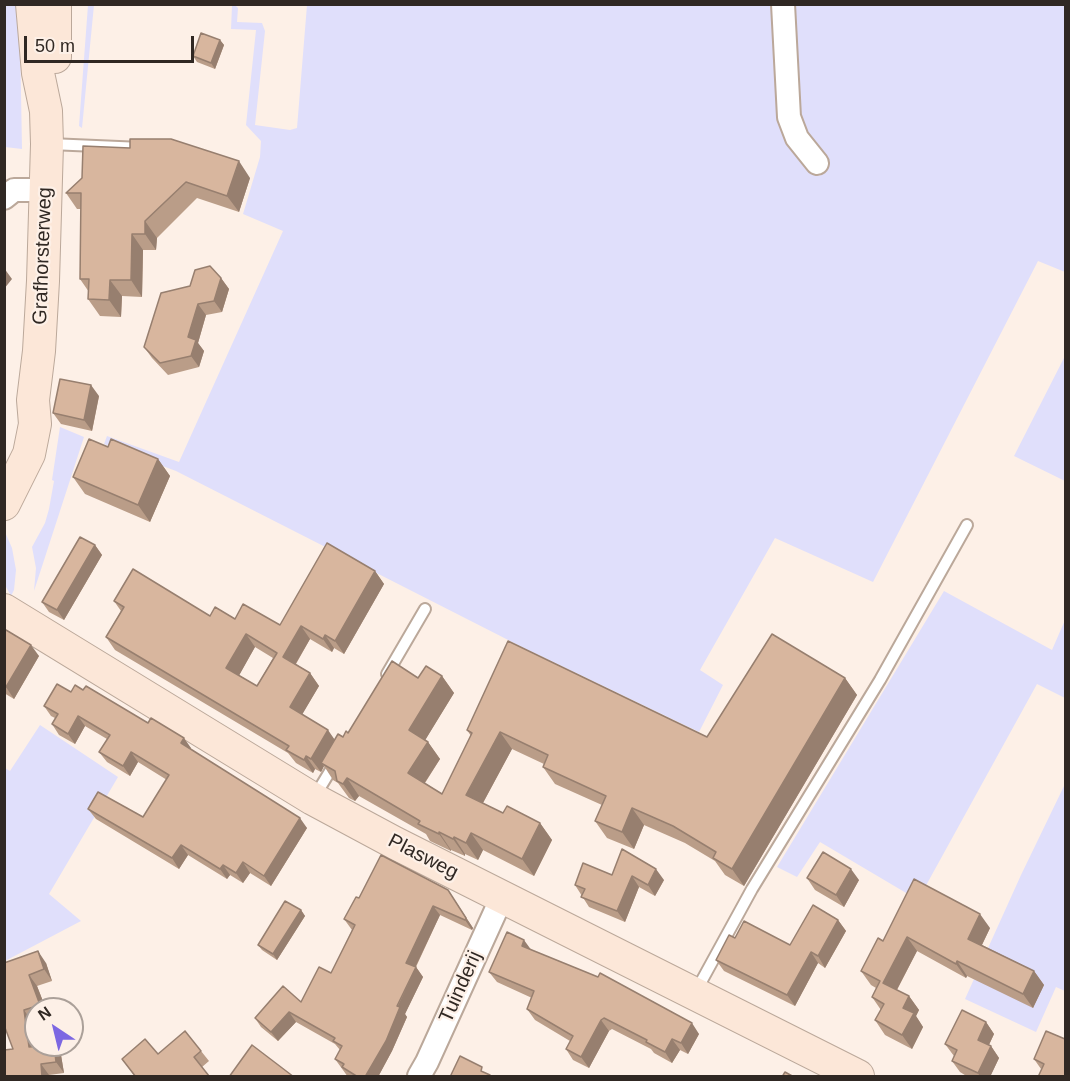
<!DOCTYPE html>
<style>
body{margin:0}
#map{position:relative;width:1070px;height:1081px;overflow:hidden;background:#fdf0e7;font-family:Helvetica,sans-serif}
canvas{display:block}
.frame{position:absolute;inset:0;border:6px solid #302823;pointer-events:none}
.north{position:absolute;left:24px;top:997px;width:60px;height:60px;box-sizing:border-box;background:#fdf0e7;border:2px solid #aba099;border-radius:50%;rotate:325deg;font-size:16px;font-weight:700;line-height:24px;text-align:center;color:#302823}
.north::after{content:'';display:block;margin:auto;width:21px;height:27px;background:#7c67e2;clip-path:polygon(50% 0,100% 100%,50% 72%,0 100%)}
.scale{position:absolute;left:24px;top:36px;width:170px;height:27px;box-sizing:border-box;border:3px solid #302823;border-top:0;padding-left:8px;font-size:18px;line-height:21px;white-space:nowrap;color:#302823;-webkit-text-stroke:4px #fdf0e7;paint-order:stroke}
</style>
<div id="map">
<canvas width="1070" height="1081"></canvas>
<div class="frame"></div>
<div class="north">N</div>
<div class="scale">50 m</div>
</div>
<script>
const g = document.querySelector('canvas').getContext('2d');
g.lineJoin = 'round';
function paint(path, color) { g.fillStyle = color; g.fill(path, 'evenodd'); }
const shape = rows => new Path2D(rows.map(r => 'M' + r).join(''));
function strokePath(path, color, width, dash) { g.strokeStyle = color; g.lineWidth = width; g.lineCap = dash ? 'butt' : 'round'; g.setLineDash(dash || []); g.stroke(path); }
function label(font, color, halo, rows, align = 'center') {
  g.font = font + ' Helvetica,sans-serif'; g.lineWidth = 4.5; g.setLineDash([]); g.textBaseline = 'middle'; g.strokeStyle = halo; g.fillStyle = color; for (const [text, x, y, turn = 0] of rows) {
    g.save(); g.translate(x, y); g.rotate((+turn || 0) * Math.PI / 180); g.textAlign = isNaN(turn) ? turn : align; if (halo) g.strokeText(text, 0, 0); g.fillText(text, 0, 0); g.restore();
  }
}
paint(shape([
 [4,5,25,5,20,35,22,149,5,147],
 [88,5,94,5,82,128,79,126],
 [196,5,235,5,238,8,237,22,262,23,265,31,255,125,290,130,297,128,307,5,776,5,782,108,788,136,795,150,807,165,820,176,827,163,812,149,798,123,794,99,789,5,1065,5,1065,272,1038,261,873,582,775,538,700,670,723,685,699,732,520,646,176,471,104,444,107,436,179,462,283,231,243,214,260,157,261,141,246,125,256,30,231,29,232,6],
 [1065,356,1065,481,1014,456],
 [60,427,84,437,34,591,36,568,32,547,45,523,49,509,54,481,52,480],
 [5,532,12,548,16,570,14,590,11,596,5,585],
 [944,591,1052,650,1065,620,1065,698,1037,684,918,900,820,842,797,877,777,867],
 [40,725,118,777,49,894,81,921,5,961,5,768,10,771],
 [1065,784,1065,991,1056,987,1036,1032,965,999,1021,875]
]), '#e0dffb');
const lane = shape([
 [50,144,142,148],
 [387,674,425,609],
 [315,796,335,763],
 [695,993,752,889,880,680,967,525]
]);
const street = shape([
 [783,4,789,117,797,138,817,163],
 [4,198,14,190,46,190],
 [419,1076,427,1062,502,897]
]);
const secondary = shape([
 [55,4,55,57],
 [4,504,29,454,35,424,33,400,39,351,43,281,47,144,46,111,38,73,32,4],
 [4,610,313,799,395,843,858,1076]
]);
strokePath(lane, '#bba89a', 14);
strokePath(street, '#bba89a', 26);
strokePath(secondary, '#bba89a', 34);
strokePath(lane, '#fff', 10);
strokePath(street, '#fff', 22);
strokePath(secondary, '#fce7d8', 32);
paint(shape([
 [220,40,224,45,215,69,197,62,193,56],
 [82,178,250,178,239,212,197,198,157,238,156,250,143,250,142,297,122,296,121,317,100,316,88,299,89,292,80,279,81,209,77,209,66,193],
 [221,278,229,289,222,312,206,315,198,343,204,351,199,367,168,375,152,358,144,347,190,286],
 [99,396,92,431,61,424,53,413],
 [108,447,158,459,170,476,150,522,85,494,73,477],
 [95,545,102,555,64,620,49,612,42,602],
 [375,571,384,584,344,654,334,648,332,652,310,639,296,664,310,673,319,686,302,714,335,740,343,737,418,678,442,676,454,693,425,740,428,742,440,759,425,783,442,794,471,736,467,730,707,737,845,678,857,695,744,886,725,875,715,861,685,843,644,825,634,849,607,838,595,821,602,805,555,784,543,767,544,764,512,749,483,803,503,813,540,823,552,840,534,876,483,850,478,860,465,854,465,856,451,850,451,851,430,841,426,834,359,796,355,801,349,798,338,783,333,780,324,766,321,772,315,769,313,773,296,763,288,753,115,650,106,637,121,611,114,601,210,616,280,625],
 [255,647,273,658,257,686,239,675],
 [4,632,39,656,14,699,4,693],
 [83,690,148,723,191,748,191,749,307,828,271,886,250,873,243,883,230,875,227,879,188,855,179,869,96,819,88,809,143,817,167,780,138,762,130,776,107,762,99,752,107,739,85,726,75,744,59,735,52,724,55,718,51,716,44,706,71,692],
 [612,875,664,880,655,896,639,887,625,922,589,907,575,885],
 [807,878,859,880,844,907,815,890],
 [448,890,473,928,472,930,440,915,416,967,423,977,405,1014,407,1017,392,1051,378,1077,348,1077,335,1059,340,1050,335,1044,296,1022,278,1041,261,1027,255,1018,301,1002,331,973,352,930,344,919,359,898],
 [301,910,305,916,277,960,262,950,258,945],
 [838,920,846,931,825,968,818,963,795,1006,724,971,716,960,735,938,790,945],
 [990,928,982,945,1034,971,1044,985,1033,1008,967,976,966,978,917,951,897,990,909,996,919,1010,916,1016,923,1027,912,1049,885,1035,875,1020,881,1010,872,997,876,988,871,985,861,971,883,941],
 [531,950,699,1034,688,1054,680,1050,672,1063,654,1053,651,1049,612,1029,609,1031,589,1068,573,1060,566,1049,570,1041,535,1020,527,1009,532,998,497,982,489,972],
 [4,963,46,963,52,981,37,986,46,1009,36,1009,36,1020,32,1022,35,1046,54,1045,61,1055,64,1073,49,1075,49,1077,4,1077,13,1049],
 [986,1022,994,1034,989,1045,991,1046,999,1058,990,1077,968,1077,960,1072,952,1061,954,1056,945,1044],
 [1065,1039,1041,1069,1034,1059],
 [201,1051,209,1061,202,1067,210,1077,135,1077,122,1059,158,1054]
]), '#ba9d88');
paint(shape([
 [220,40,224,45,215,69,211,63],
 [239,161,250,178,239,212,227,196],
 [145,221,157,238,156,250,145,234],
 [132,234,143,250,142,297,131,280],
 [4,268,12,279,4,289],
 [221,278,229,289,222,312,214,301],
 [110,280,122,296,121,317,109,300],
 [198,304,206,315,198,343,204,351,199,367,191,356,188,337],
 [91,385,99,396,92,431,84,420],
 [158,459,170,476,150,522,138,505],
 [95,545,102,555,64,620,57,610],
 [375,571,384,584,344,654,335,641],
 [301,626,310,639,292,670,283,657],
 [246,634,255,647,236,681,226,668],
 [325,635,334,648,332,652,323,639],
 [31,645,39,656,14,699,6,687],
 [310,673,319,686,299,720,290,707],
 [442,676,454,693,421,747,409,730],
 [845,678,857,695,744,886,732,869],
 [78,716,85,726,75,744,68,734],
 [328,730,337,743,321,763,324,766,321,772,311,759],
 [500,732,512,749,478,812,466,795],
 [184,738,191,748,188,754,181,743],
 [428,742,440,759,420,790,408,773],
 [131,752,138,762,130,776,123,766],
 [306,756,315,769,313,773,304,760],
 [347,778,359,796,355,801,343,784],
 [632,808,644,825,634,849,622,832],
 [300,818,307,828,271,886,264,876],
 [540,823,552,840,534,876,522,859],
 [439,832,451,850,451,851,439,834],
 [471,833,483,850,478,860,466,843],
 [454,837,465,854,465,856,453,839],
 [181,845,188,855,179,869,172,858],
 [243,862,250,873,243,883,236,873],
 [223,865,230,875,227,879,220,869],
 [656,869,664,880,655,896,648,885],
 [851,869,859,880,844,907,836,895],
 [632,876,639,887,625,922,617,911],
 [448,890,473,928,472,930,465,920],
 [433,906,440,915,413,972,406,963],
 [301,910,305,916,277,960,273,954],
 [980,914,990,928,978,953,968,939],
 [838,920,846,931,825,968,818,956],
 [907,937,917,951,893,997,883,983],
 [524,940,532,951,522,946],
 [38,951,46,963,52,981,44,969],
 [811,952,818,963,795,1006,787,995],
 [957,961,967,976,966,978,956,964],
 [416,967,423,977,405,1014,407,1017,392,1051,378,1077,365,1077],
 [1034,971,1044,985,1033,1008,1023,994],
 [29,975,37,986,46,1009,43,1009,40,1005],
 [909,996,919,1010,916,1016,923,1027,912,1049,902,1035,903,1008],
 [24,1010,32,1022,37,1058,29,1047],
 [289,1012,296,1022,278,1041,271,1032],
 [601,1020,609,1031,589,1068,581,1057],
 [986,1022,994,1034,986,1051,978,1040],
 [692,1023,699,1034,688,1054,681,1043],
 [672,1039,680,1050,672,1063,665,1052],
 [54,1045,61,1055,64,1073,56,1062],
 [991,1046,999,1058,990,1077,980,1077,978,1073],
 [41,1064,49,1075,49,1077,42,1077]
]), '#977f6f');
const building = shape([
 [201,33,220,40,211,63,193,56,201,33],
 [130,139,171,139,239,161,227,196,186,182,145,221,145,234,132,234,131,280,110,280,109,300,88,299,89,279,80,279,81,193,66,193,82,178,83,146,130,148,130,139],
 [210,266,221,278,214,301,198,304,188,337,196,340,191,356,160,363,144,347,161,293,190,286,195,270,210,266],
 [60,379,91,385,84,420,53,413,60,379],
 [89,439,108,447,111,439,158,459,138,505,73,477,89,439],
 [80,537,95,545,57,610,42,602,80,537],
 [327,543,375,571,335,641,325,635,323,639,301,626,283,657,310,673,290,707,328,730,311,759,306,756,304,760,286,750,289,746,106,637,124,607,114,601,133,569,210,616,215,607,235,619,243,604,280,625,327,543],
 [246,634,277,653,257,686,226,668,246,634],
 [6,630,31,645,6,687,4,687,4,632,6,630],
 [772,634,845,678,732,869,713,858,716,852,673,826,632,808,622,832,595,821,606,796,543,767,548,755,500,732,466,795,503,813,507,806,540,823,522,859,471,833,466,843,454,837,453,839,439,832,439,834,418,824,420,821,347,778,343,784,337,781,335,771,321,763,338,734,343,737,346,731,348,733,392,661,418,678,426,666,442,676,409,730,428,742,408,773,442,794,472,733,467,730,508,641,707,737,772,634],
 [57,684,71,692,75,685,83,690,86,686,148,723,151,718,184,738,181,743,300,818,264,876,243,862,236,873,223,865,220,869,181,845,172,858,88,809,98,792,143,817,169,775,131,752,123,766,99,752,110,735,78,716,68,734,52,724,58,714,44,706,57,684],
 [622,849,656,869,648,885,632,876,617,911,581,897,585,889,575,885,583,863,612,875,622,849],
 [823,852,851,869,836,895,807,878,823,852],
 [381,855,448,890,466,918,465,920,433,906,406,963,416,967,397,1006,400,1007,386,1041,365,1077,358,1077,342,1067,344,1064,335,1059,342,1046,333,1041,335,1038,289,1012,271,1032,255,1018,283,986,301,1002,319,967,331,973,355,925,344,919,356,897,359,898,381,855],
 [914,879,980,914,968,939,1034,971,1023,994,957,961,956,964,907,937,883,983,909,996,903,1008,914,1013,902,1035,875,1020,884,1004,872,997,880,981,861,971,878,938,883,941,914,879],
 [285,901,301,910,273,954,258,945,285,901],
 [813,905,838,920,818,956,811,952,787,995,716,960,729,935,735,938,744,921,790,945,813,905],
 [507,932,524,940,522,946,598,977,600,973,692,1023,681,1043,672,1039,665,1052,646,1042,647,1040,604,1018,601,1020,581,1057,566,1049,573,1036,527,1009,534,991,489,972,507,932],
 [38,951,44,969,29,975,40,1005,24,1010,29,1047,54,1045,56,1062,41,1064,42,1077,4,1077,4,1050,13,1049,4,1025,4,963,38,951],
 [962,1010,986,1022,978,1040,991,1046,978,1073,952,1061,957,1050,945,1044,962,1010],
 [185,1031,201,1051,194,1057,209,1076,209,1077,136,1077,122,1059,145,1039,158,1054,185,1031],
 [1046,1031,1065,1039,1065,1077,1038,1077,1044,1064,1034,1059,1046,1031],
 [252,1045,294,1077,229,1077,252,1045],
 [460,1056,482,1067,481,1071,490,1075,490,1077,450,1077,460,1056],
 [785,1072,794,1077,782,1077,785,1072]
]);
paint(building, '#d8b69e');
strokePath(building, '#977f6f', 1.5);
label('20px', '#302823', '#fdf0e7', [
 ["Grafhorsterweg",43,256,-88],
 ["Plasweg",423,857,27],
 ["Tuinderij",461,987,-66]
]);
</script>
